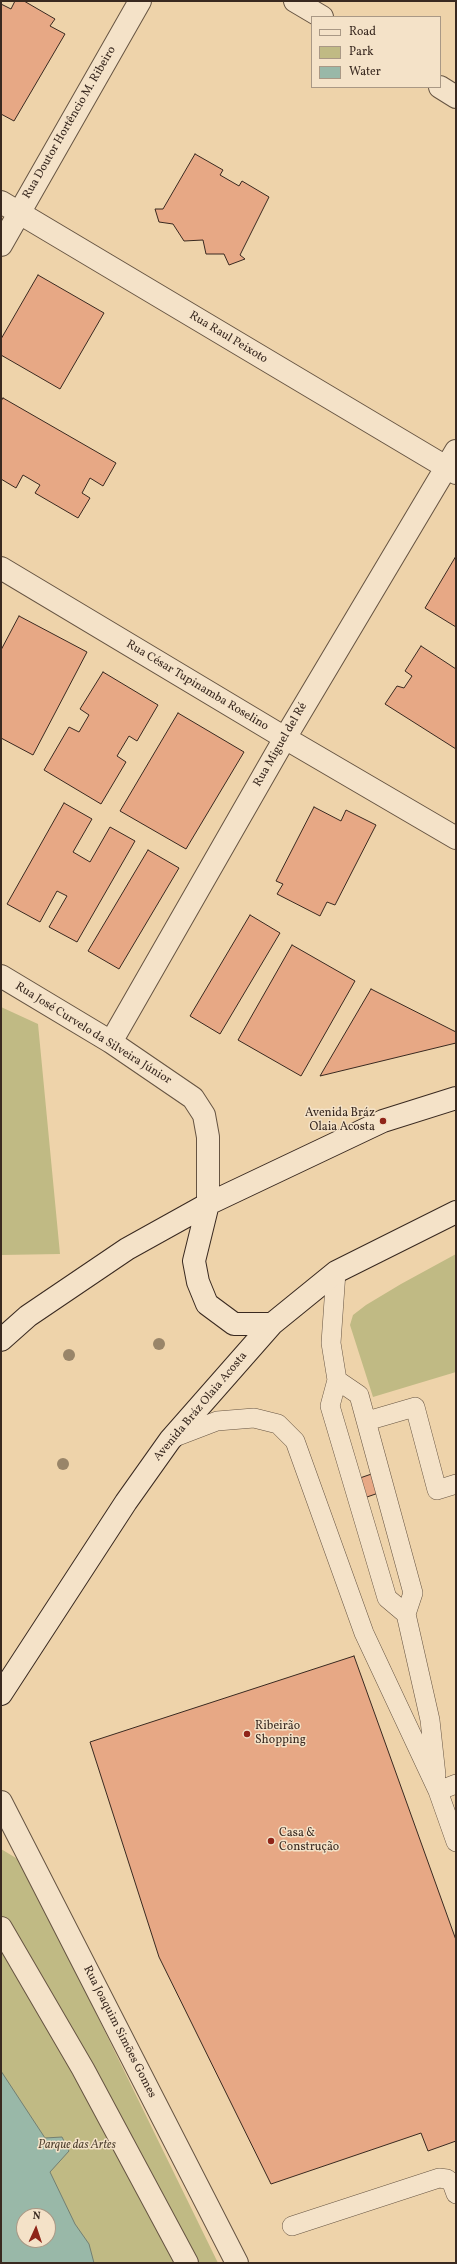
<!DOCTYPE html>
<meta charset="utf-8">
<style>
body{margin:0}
#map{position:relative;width:457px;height:2264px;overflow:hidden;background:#eed3aa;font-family:Vollkorn,serif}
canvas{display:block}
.frame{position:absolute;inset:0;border:2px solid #392920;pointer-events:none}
.legend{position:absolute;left:311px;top:16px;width:130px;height:72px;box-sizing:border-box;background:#f4e2c8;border:1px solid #a99885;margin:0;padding:5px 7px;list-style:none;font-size:12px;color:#392920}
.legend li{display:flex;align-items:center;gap:8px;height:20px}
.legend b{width:20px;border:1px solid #a99885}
.north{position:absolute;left:16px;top:2208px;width:40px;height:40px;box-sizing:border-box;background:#f4e2c8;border:1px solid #a99885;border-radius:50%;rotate:3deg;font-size:11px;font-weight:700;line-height:16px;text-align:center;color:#392920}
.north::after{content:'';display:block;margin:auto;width:14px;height:18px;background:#8f2418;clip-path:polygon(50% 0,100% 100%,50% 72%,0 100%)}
</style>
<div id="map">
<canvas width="457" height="2264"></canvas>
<div class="frame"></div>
<ul class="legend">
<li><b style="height:5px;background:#f4e2c8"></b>Road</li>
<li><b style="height:11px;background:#c0ba84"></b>Park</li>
<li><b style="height:11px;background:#99b8a8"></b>Water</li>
</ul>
<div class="north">N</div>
</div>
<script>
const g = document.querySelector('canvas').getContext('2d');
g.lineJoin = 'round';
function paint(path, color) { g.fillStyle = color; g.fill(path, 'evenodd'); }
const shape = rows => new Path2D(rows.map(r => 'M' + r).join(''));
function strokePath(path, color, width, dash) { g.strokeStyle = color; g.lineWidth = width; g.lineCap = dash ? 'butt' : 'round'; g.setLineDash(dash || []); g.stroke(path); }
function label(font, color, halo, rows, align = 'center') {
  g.font = font + ' Vollkorn,serif'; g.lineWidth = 3; g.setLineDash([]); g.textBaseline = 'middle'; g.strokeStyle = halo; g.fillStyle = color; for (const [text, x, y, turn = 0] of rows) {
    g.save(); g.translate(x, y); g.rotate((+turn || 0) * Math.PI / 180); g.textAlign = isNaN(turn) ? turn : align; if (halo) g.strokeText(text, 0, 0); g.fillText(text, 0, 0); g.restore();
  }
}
paint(shape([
 [1,1007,38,1024,60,1254,1,1255],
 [456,1254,456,1372,373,1397,350,1325,353,1315,366,1305,401,1284],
 [1,1849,16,1858,24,1866,218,2263,1,2263],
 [24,2216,48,2216,48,2240,24,2240]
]), '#c0ba84');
const water = shape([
 [1,2071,45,2138,62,2137,69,2151,50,2172,75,2224,89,2244,94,2263,1,2263,1,2071],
 [24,2216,48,2216,48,2240,24,2240,24,2216]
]);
paint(water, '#99b8a8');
strokePath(water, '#737f72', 1);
const building = shape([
 [15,1,24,1,55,19,50,26,65,34,14,121,1,114,1,4,11,9,15,1],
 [195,154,223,170,220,175,239,186,242,181,269,197,240,255,245,259,229,265,224,254,206,254,203,240,184,241,173,224,159,222,155,209,163,209,195,154],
 [38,275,104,313,60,389,1,355,1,339,38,275],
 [3,398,116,463,103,486,90,478,82,493,90,498,78,518,35,493,40,485,23,475,16,488,1,479,1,401,3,398],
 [456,556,456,627,425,608,456,556],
 [19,616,87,652,33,755,1,738,1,650,19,616],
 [421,646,456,669,456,749,385,704,397,686,404,688,412,676,405,671,421,646],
 [103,672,158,705,137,741,129,736,117,756,126,762,101,804,44,770,69,727,79,732,89,715,80,709,103,672],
 [178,713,244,752,186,849,120,811,178,713],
 [64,803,92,819,73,852,90,862,110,827,135,841,77,942,49,927,67,896,57,891,40,922,7,904,64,803],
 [314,807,341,821,346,810,376,825,335,905,327,902,320,916,277,894,283,884,276,881,314,807],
 [148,850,179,868,119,969,88,951,148,850],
 [250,915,280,933,220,1034,190,1016,250,915],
 [292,945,355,981,301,1076,238,1040,292,945],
 [371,989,456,1032,456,1043,320,1076,371,989],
 [386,1469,393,1488,364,1498,357,1479,386,1469],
 [354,1656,456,1940,456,2141,428,2151,421,2133,271,2184,159,1957,90,1742,354,1656]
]);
paint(building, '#e7a885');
strokePath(building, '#392920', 1);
const lane = shape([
 [336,1272,331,1343,337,1380,359,1395,413,1593,406,1614,430,1720,436,1775],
 [337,1380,330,1406,387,1598,406,1614],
 [367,1421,415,1407,437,1490,456,1484],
 [170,1439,217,1421,254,1418,278,1424,295,1441,364,1633,438,1791,456,1842],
 [438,1791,456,1784],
 [292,2226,439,2178,447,2179,452,2183,456,2194]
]);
const street = shape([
 [295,1,322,17],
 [440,87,456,97],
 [1,202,456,473],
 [1,245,140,1],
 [1,568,285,738,456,838],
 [1,976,111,1042,193,1098,204,1115,208,1137,208,1204],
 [111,1042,285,738,456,451],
 [1,1802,237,2263],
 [1,1928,83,2069,187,2263]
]);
const secondary = shape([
 [208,1204,194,1261,198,1282,207,1304,234,1324,272,1324],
 [1,1340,28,1316,127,1249,208,1204,383,1121,456,1098],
 [1,1694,126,1502,170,1440,272,1324,336,1272,456,1212]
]);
strokePath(lane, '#665442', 20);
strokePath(street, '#665442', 24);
strokePath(secondary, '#392920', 24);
strokePath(lane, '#f4e2c8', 19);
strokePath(street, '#f4e2c8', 22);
strokePath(secondary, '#f4e2c8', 22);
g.fillStyle = '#998569';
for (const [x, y] of [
 [159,1344],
 [69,1355],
 [63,1464]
]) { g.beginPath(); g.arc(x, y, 6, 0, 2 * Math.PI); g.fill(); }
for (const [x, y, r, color] of [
 [383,1121,4,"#8f2418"],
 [247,1734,4,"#8f2418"],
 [271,1841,4,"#8f2418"]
]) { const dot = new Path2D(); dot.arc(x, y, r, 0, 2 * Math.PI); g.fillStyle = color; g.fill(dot); strokePath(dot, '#f4e2c8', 1.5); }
label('12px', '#392920', '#f4e2c8', [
 ["Rua Doutor Hortêncio M. Ribeiro",70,123,-60],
 ["Rua Raul Peixoto",228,338,31],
 ["Rua César Tupinamba Roselino",197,686,31],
 ["Rua Miguel del Ré",281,745,-60],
 ["Rua José Curvelo da Silveira Júnior",93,1034,32],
 ["Avenida Bráz Olaia Acosta",201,1407,-50],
 ["Rua Joaquim Simões Gomes",119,2032,63]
]);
label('12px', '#392920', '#f4e2c8', [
 ["Avenida Bráz",375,1114,"right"],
 ["Olaia Acosta",375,1128,"right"],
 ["Ribeirão",255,1727],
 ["Shopping",255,1741],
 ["Casa &",279,1834],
 ["Construção",279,1848]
], 'left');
label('italic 12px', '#544634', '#f4e2c8', [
 ["Parque das Artes",77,2146]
]);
</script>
